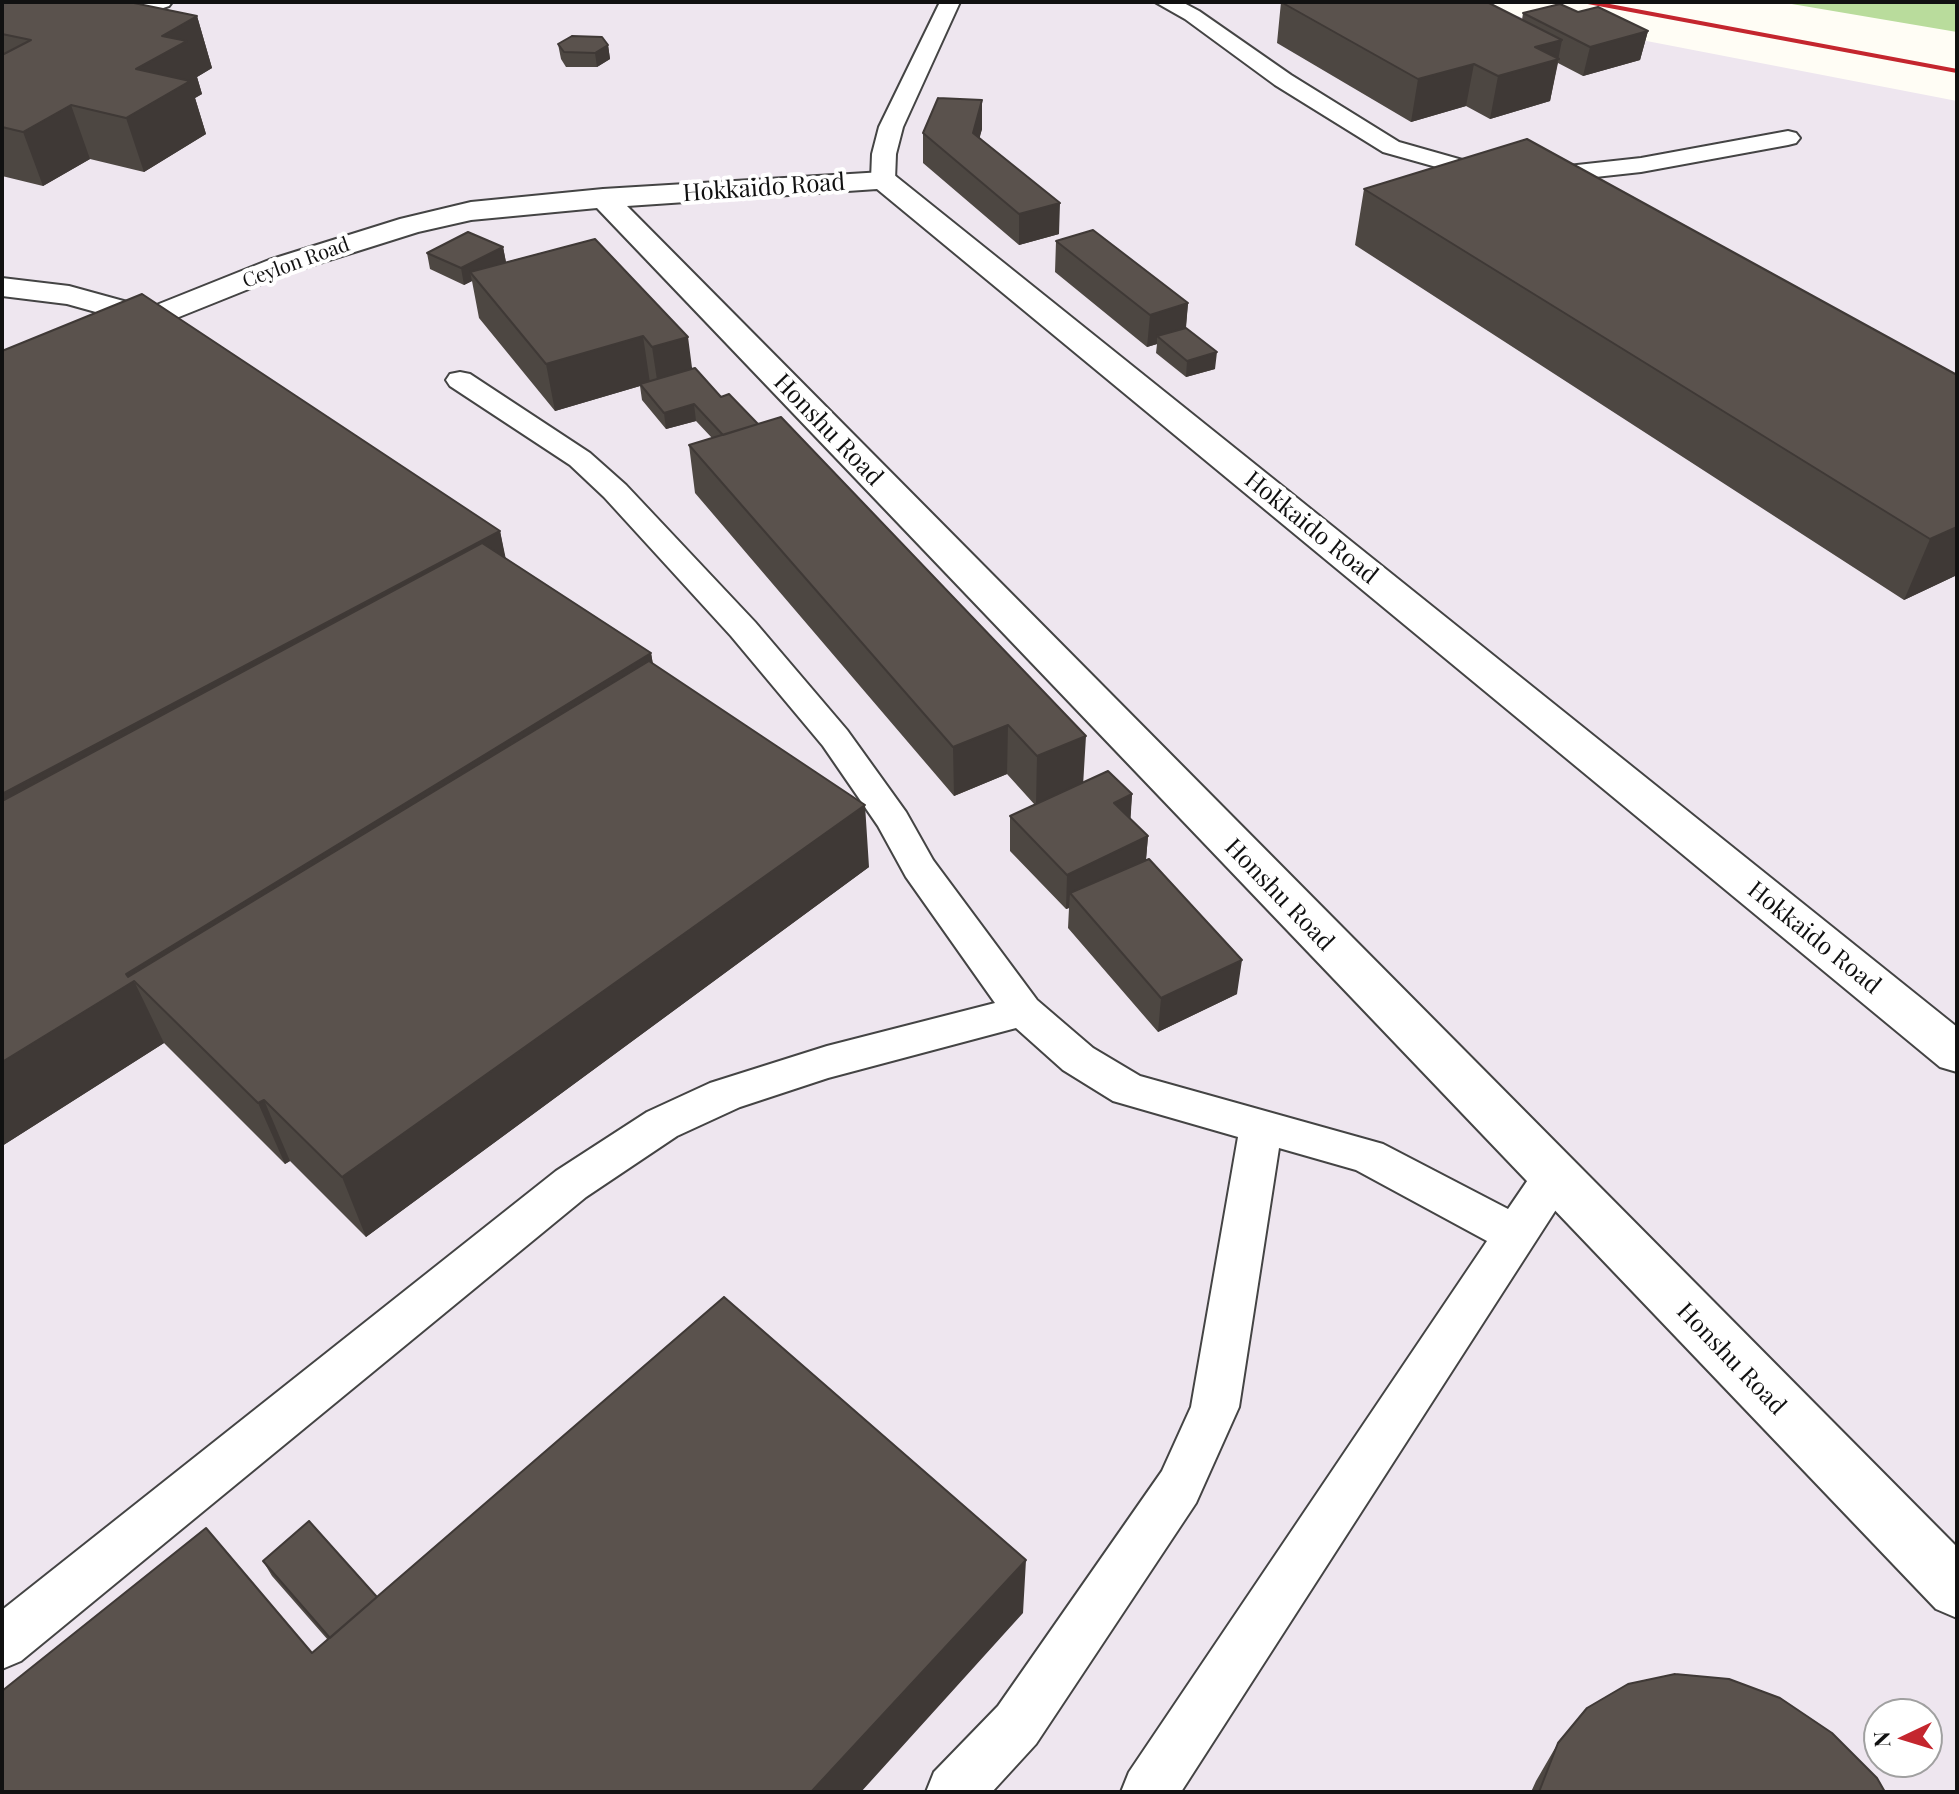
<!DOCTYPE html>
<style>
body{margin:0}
#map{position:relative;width:1959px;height:1794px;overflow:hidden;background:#fffdf5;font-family:"Playfair Display",serif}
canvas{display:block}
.frame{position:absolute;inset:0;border:4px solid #111;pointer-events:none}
.north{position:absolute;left:1863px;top:1698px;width:80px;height:80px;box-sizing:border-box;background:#fff;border:2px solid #a0a0a0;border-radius:50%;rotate:266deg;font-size:22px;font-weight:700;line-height:32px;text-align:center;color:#111}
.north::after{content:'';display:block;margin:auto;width:28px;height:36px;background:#c4262e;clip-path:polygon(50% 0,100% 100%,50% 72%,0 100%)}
</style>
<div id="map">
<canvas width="1959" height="1794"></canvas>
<div class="frame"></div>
<div class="north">N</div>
</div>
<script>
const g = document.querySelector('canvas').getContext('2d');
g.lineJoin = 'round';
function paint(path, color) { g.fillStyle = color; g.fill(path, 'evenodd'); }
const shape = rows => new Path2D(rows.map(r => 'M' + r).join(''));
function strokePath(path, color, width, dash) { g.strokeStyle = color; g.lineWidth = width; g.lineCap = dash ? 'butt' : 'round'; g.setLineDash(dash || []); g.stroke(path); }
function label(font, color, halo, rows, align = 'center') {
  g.font = font + ' "Playfair Display",serif'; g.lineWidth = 8; g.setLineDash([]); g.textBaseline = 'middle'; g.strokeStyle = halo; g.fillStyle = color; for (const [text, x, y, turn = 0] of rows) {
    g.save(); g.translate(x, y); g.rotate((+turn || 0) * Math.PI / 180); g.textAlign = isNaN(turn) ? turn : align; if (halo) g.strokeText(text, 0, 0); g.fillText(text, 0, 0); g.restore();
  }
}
paint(shape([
 [2,2,1445,2,1957,101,1957,1792,2,1792],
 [1879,1714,1927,1714,1927,1762,1879,1762]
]), '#eee6ef');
paint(shape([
 [1780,2,1957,2,1957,32]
]), '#b9dc9c');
const lane = shape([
 [3,2,45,12,80,14,121,9,142,2,172,2,169,6,131,19,80,26,45,24,2,14,3,2],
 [940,2,960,2,903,127,896,154,895,180,892,185,874,185,871,180,872,154,879,127,940,2],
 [1155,2,1182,2,1199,11,1291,75,1399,142,1473,163,1568,166,1641,158,1788,131,1796,133,1800,138,1796,143,1788,145,1641,172,1568,180,1472,177,1383,152,1275,85,1185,19,1155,2],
 [460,372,470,374,590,453,626,485,755,622,847,730,906,812,933,860,1037,1000,1093,1048,1140,1076,1383,1144,1508,1209,1538,1165,1553,1160,1568,1165,1575,1178,1568,1191,1181,1792,1121,1792,1129,1772,1487,1241,1356,1170,1279,1148,1239,1407,1196,1503,1036,1744,992,1792,926,1792,934,1772,998,1706,1162,1471,1191,1407,1238,1137,1113,1101,1063,1070,1016,1028,828,1078,740,1107,677,1136,586,1197,21,1661,2,1669,2,1610,556,1171,647,1112,710,1083,827,1046,995,1003,906,877,878,826,823,746,731,636,604,497,570,465,450,386,446,380,450,374,460,372]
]);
const street = shape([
 [883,172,893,174,1957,1027,1957,1072,1940,1067,877,189,627,206,1957,1547,1957,1618,1936,1609,597,208,471,220,418,232,291,272,2,388,2,367,121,319,67,304,2,296,2,278,69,286,149,308,269,260,400,219,471,202,603,189,883,172]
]);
strokePath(lane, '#444', 4);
strokePath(street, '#444', 4);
paint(lane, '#fff');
paint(street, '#fff');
strokePath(shape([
 [1588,2,1957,71]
]), '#c4262e', 4);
paint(shape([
 [2,2,197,16,212,68,197,77,202,94,195,98,206,134,144,172,90,159,43,186,2,176],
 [1281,2,1522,20,1523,13,1578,12,1648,31,1640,60,1583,76,1558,63,1550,101,1490,119,1466,106,1411,122,1277,43],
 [558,44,608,45,610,59,597,67,566,67,561,59],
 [982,100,982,129,979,138,1059,234,1019,245,923,163,923,133],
 [1364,189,1957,375,1957,575,1904,600,1355,245],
 [595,239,692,369,721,397,1084,783,1132,794,1130,819,1148,836,1146,860,1237,994,1158,1032,1068,928,1069,908,1066,909,1010,851,1010,816,1035,805,1007,774,954,796,695,493,689,445,712,438,696,421,666,429,642,400,640,386,555,411,479,318,472,281,464,285,430,269,427,253,503,247,506,262],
 [1056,241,1188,303,1186,328,1215,369,1186,377,1156,353,1157,344,1147,347,1055,272],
 [500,531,505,558,651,653,653,664,869,867,366,1237,290,1161,285,1164,164,1043,2,1146],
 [263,1561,377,1597,1023,1613,312,1653,328,1640,272,1576],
 [1558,1743,1885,1792,1531,1792,1536,1781]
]), '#4d4742');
paint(shape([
 [197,16,212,68,197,77,202,94,195,98,206,134,144,172,126,118,136,69,162,36],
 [1648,31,1640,60,1583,76,1590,47],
 [1562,40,1550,101,1490,119,1498,76,1535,47],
 [608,45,610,59,597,67,595,53],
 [1474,64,1466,106,1411,122,1418,79],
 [982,100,982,129,973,163,973,133],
 [71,105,90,159,43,186,23,132],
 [1060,203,1059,234,1019,245,1019,214],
 [503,247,506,263,470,272,472,281,464,285,461,268],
 [1188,303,1185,335,1157,336,1157,344,1147,347,1150,315],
 [643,336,650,383,640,384,640,386,555,411,546,364],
 [688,337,694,383,659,393,652,347],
 [1217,352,1215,369,1186,377,1187,361],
 [694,404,696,421,666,429,664,413],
 [1957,527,1957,575,1904,600,1930,539],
 [500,531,513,593,2,874,2,794],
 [651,653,661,715,134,981,164,1043,2,1146,2,1062,126,974],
 [1008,725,1007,774,954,796,953,747],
 [1086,736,1083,786,1036,805,1037,756],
 [1132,794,1130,829,1114,803],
 [865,805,869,867,366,1237,342,1177],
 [1148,836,1145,870,1070,893,1069,908,1066,909,1067,875],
 [1242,960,1237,994,1158,1032,1161,998],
 [264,1100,290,1161,285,1164,258,1103],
 [1026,1560,1023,1613,861,1792,811,1792]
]), '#3f3936');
const building = shape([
 [2,2,129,2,197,16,162,36,187,41,136,69,190,81,126,118,71,105,23,132,2,127,2,55,31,40,2,34,2,2],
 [1281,2,1487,2,1562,40,1535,47,1559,59,1498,76,1474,64,1418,79,1281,2],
 [1560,4,1578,12,1598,7,1648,31,1590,47,1523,13,1560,4],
 [572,36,602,37,608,45,595,53,564,52,558,44,572,36],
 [938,98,982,100,973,133,1060,203,1019,214,923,133,938,98],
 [1527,139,1957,375,1957,527,1930,539,1364,189,1527,139],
 [1093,230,1188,303,1150,315,1056,241,1093,230],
 [468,232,503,247,461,268,427,253,468,232],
 [595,239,688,337,652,347,643,336,546,364,470,272,595,239],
 [142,294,500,531,2,794,2,351,142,294],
 [1186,328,1217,352,1187,361,1157,336,1186,328],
 [695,368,721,397,729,394,758,424,723,435,694,404,664,413,640,384,695,368],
 [781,417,1086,736,1037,756,1008,725,953,747,689,445,781,417],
 [482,543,651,653,126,974,128,977,649,661,865,805,342,1177,264,1100,258,1103,134,981,2,1062,2,801,482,543],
 [1108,771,1132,794,1114,803,1148,836,1067,875,1010,816,1108,771],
 [1149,859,1242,960,1161,998,1070,893,1149,859],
 [724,1297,1026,1560,811,1792,2,1792,2,1691,206,1528,312,1653,724,1297],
 [309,1521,377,1597,330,1638,263,1561,309,1521],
 [1675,1674,1729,1679,1780,1698,1832,1733,1877,1778,1885,1792,1539,1792,1558,1743,1587,1708,1628,1684,1675,1674]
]);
paint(building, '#5a524d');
strokePath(building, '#3f3936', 2);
label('20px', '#111', '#fff', [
 ["Ceylon Road",296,263,-20]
]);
label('24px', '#111', '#fff', [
 ["Hokkaido Road",764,188,-4],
 ["Honshu Road",828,430,46],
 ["Hokkaido Road",1311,528,39],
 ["Honshu Road",1279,895,46],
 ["Hokkaido Road",1814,938,39],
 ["Honshu Road",1731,1359,46]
]);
</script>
